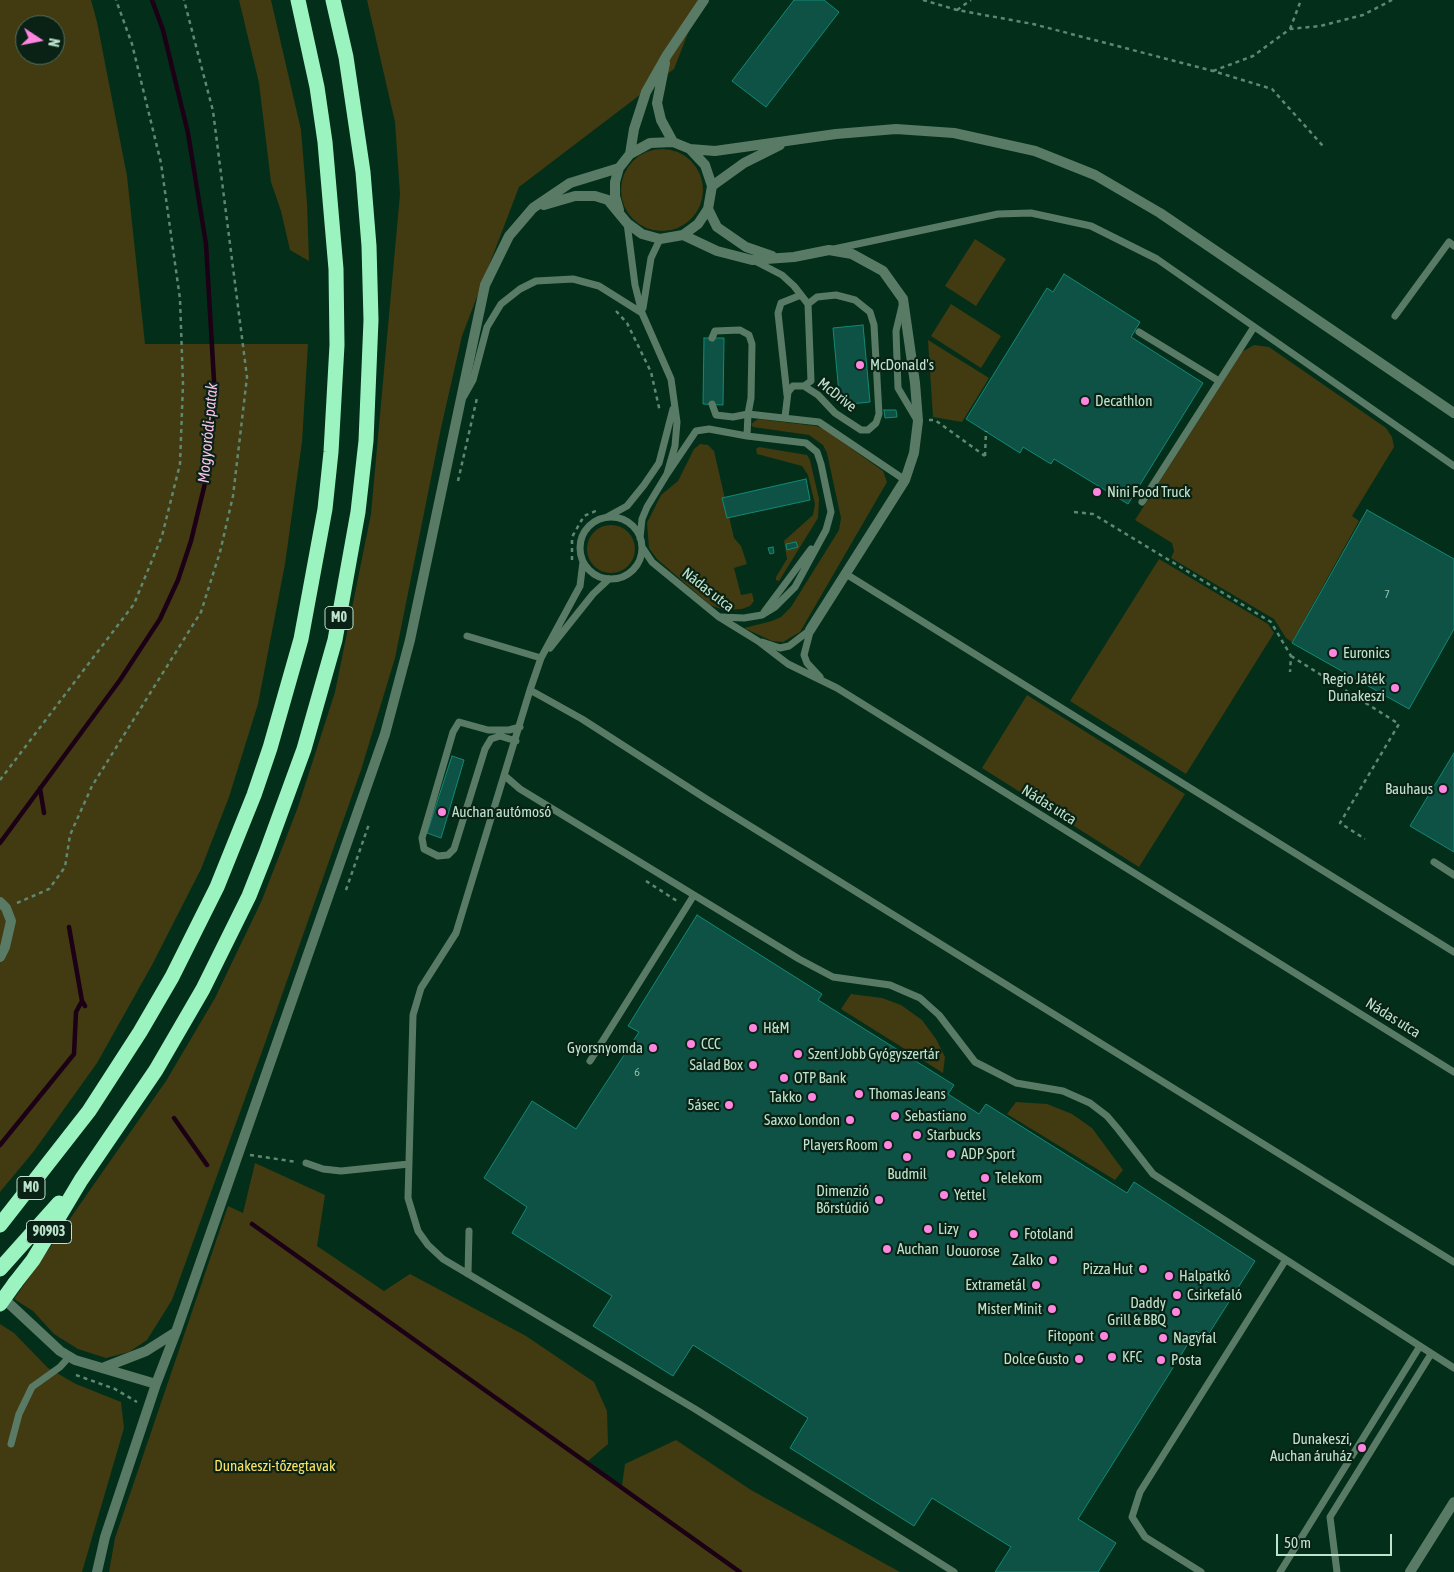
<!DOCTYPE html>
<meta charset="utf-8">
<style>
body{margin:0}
#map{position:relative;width:1454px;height:1572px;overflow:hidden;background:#032f1a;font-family:"Asap Condensed",sans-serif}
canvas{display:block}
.north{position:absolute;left:15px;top:15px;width:50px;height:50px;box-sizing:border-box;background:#0a2215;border:1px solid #526f5e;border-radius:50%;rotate:101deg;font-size:14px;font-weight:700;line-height:20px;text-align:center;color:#bee3cc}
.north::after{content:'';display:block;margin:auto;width:18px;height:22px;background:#fe86e1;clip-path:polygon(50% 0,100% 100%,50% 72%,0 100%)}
.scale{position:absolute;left:1276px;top:1534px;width:116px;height:22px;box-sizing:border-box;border:2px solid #bee3cc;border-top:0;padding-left:6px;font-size:15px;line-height:18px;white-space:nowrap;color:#bee3cc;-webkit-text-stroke:4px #0a2215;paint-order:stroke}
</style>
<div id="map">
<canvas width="1454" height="1572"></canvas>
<div class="north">N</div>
<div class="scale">50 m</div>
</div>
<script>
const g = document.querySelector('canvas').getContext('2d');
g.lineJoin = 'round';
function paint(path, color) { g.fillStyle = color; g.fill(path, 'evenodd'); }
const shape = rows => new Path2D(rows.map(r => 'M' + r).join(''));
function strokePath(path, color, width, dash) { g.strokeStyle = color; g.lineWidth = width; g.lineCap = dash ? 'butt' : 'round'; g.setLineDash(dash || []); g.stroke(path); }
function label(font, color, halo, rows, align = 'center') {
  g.font = font + ' "Asap Condensed",sans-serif'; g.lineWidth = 4.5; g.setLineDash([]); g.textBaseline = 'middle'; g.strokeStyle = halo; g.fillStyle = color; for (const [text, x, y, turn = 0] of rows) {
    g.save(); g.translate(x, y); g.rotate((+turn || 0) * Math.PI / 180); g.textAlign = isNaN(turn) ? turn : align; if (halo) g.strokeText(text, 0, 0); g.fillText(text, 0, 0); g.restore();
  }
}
paint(shape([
 [0,0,91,0,97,22,127,176,145,344,308,344,302,442,285,564,258,704,229,797,201,869,152,965,97,1063,34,1151,0,1192],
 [25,25,55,25,55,55,25,55],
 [239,0,271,0,301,130,307,203,309,261,290,250,281,211,271,182,259,83],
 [367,0,701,0,674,69,519,187,462,336,441,428,395,658,361,770,264,1046,172,1300,147,1340,129,1352,106,1358,78,1349,54,1334,33,1311,14,1299,166,1081,215,998,262,900,298,807,335,692,371,514,400,194,395,122],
 '621 190a41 41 0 1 1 82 0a41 41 0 1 1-82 0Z',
 [975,239,1006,259,976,306,945,286],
 [951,304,1001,336,981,368,931,336],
 [928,340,989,378,962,422,933,417],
 [1254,345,1269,347,1386,428,1392,437,1394,447,1352,516,1359,521,1292,642,1286,638,1274,619,1171,558,1174,551,1172,543,1135,520,1242,352],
 [758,419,816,426,824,429,883,471,887,482,800,632,783,642,772,641,744,628,772,621,781,617,791,607,839,530,841,518,827,453,823,445,809,435,753,427,751,424],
 [700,444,708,445,714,451,734,538,741,546,747,564,734,568,741,595,752,593,754,601,750,606,742,609,724,610,710,605,657,559,649,548,647,523,661,495,678,481,694,449],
 [759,447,807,455,810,460,819,499,818,518,779,581,776,580,776,577,787,559,784,541,813,515,815,504,808,475,802,466,757,454,756,449],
 '587 549a24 24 0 1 1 48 0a24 24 0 1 1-48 0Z',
 [1159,559,1268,624,1274,633,1186,774,1070,701],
 [1027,695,1185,794,1139,867,982,768],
 [851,994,882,998,901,1005,922,1020,936,1039,945,1057,943,1073,841,1009],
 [1016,1102,1047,1104,1072,1114,1092,1128,1123,1170,1115,1180,1007,1114],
 [255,1163,325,1195,317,1246,384,1291,410,1274,526,1336,594,1382,607,1411,608,1444,588,1461,622,1486,625,1464,676,1440,751,1490,900,1572,109,1572,115,1538,228,1206,243,1213],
 [0,1324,14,1333,48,1368,76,1384,121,1402,124,1428,82,1572,0,1572]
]), '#423a10');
strokePath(shape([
 [40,788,44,813],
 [0,843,120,680,160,619,178,580,191,541,208,471,215,398,206,244,188,133,163,30,152,0],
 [69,927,82,1001,85,1006],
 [174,1118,207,1165],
 [0,1145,74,1054,76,1012,82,1001],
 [252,1224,740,1572]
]), '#1c0016', 4.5);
const building = shape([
 [794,0,824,0,839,12,766,107,732,81,794,0],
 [1064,274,1140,322,1131,337,1203,383,1128,504,1054,459,1051,464,1023,447,1020,453,966,419,1047,288,1053,292,1064,274],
 [863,325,870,402,840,405,833,328,863,325],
 [704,338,724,338,723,405,703,404,704,338],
 [884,410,896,410,897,417,885,418,884,410],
 [806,479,810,500,727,518,722,498,806,479],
 [1367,510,1454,559,1454,629,1409,709,1292,643,1367,510],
 [796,542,798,547,787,550,786,544,796,542],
 [773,547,774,553,770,554,768,548,773,547],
 [1454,753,1454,852,1410,826,1454,753],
 [452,756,464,760,441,838,427,833,452,756],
 [697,915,822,994,818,1000,954,1085,948,1094,979,1114,986,1104,1127,1193,1134,1182,1255,1261,1206,1338,1196,1331,1078,1519,1116,1543,1098,1572,995,1572,1011,1547,932,1498,914,1526,790,1448,808,1418,693,1345,673,1376,593,1326,612,1296,512,1233,527,1207,484,1178,532,1101,576,1129,639,1032,628,1026,697,915]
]);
paint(building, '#0d5245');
strokePath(building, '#138975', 1);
strokePath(shape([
 [923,0,957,10,1033,24,1213,71,1272,89,1323,146],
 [957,10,971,0],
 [1290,29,1301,0],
 [1213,71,1253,56,1290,29,1320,26,1363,15,1392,0],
 [616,311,627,323,651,372,660,412],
 [929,420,935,420,985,456],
 [985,456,986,431],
 [458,481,477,398],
 [1074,512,1093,514,1271,622,1291,656,1290,672],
 [572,560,572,537,584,516,598,510],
 [1291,656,1399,724,1340,823,1365,839],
 [0,780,134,604,162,536,180,464,183,384,180,299,161,163,132,44,116,0],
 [646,881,677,901],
 [346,890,369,824],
 [17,903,49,889,65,867,70,835,92,786,201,612,220,552,233,496,247,377,213,111,184,0],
 [250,1155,297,1162],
 [76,1375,115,1389,137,1402]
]), '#5f8872', 2.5, [4, 4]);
strokePath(shape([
 [627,223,635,285,642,313,671,379,677,422,675,446,667,474,647,507,642,519,640,538],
 [834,249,998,214,1031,213,1091,226,1157,259,1454,466],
 [753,260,782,275,794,286,808,304,811,381,804,386,793,386,788,392,785,417],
 [902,306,896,331,898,388,917,420],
 [643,308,651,258,660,239],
 [1395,316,1449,242,1454,246],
 [1139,332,1219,381],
 [804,386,818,395,835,413,861,430,868,430,876,423,879,414,874,325,870,312,855,300,836,295,817,297,808,304],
 [787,395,778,313,781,303,801,295],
 [464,396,473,380,487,327,501,304,520,289,536,281,573,279,599,286,642,313],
 [712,404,716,415,733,417,748,414,751,398,752,344,749,335,740,330,715,331,712,338],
 [747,436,748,414,819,422,905,480],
 [667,474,696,431,709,429,747,436,806,443,817,452,821,464,831,512,826,530,795,587,775,607,762,615,744,618,721,617],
 [1142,502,1254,327],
 '580 548a31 31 0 1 1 62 0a31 31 0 1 1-62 0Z',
 [607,517,627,506,644,485,659,463,673,409],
 [642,547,652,562,719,617,758,641,788,664,837,688,1454,1072],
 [583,562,580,586,541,658,530,690,456,933,421,988,413,1015,408,1198,418,1231,428,1245,443,1259,695,1409,954,1572],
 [846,574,1454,952],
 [764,612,811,549],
 [810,632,804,655,807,663,820,677],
 [467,636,541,658],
 [762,642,780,648,789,646,810,630],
 [550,648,593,594,609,579],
 [530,690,582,719,708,800,1454,1262],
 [516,741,500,736,491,739,485,749,454,849,448,855,438,856,424,849,422,838,453,732,459,722,488,730,509,730,520,727],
 [505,776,520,789,799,959,833,977,890,985,920,998,939,1015,975,1062,985,1067,1016,1083,1063,1091,1090,1103,1107,1116,1118,1129,1153,1174,1454,1368],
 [1434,862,1454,875],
 [590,1061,694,895],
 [306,1163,323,1169,341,1171,409,1164],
 [468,1274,469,1231],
 [11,1444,19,1414,32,1387,60,1367,69,1357],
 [1201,1572,1145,1537,1132,1517,1140,1492,1285,1261],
 [1280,1572,1420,1346],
 [1337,1572,1330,1517,1431,1354]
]), '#597b66', 7);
strokePath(shape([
 [665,63,657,103,661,120,673,142],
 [690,149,715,151,836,134,896,129,954,133,1035,151,1095,175,1160,213,1454,413],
 [630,154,634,129,646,92,667,55,704,0],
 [712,186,744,163,780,145],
 [544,205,575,196,595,196,608,200,627,223,642,234,660,239,683,235,698,224,708,209,712,186,705,165,690,149,673,142,650,143,630,154,619,168,615,182,615,196,619,210],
 [708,209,717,227,746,247,772,256],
 [683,235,717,251,752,260,794,257,829,250,852,254,883,271,903,299,915,383,918,421,914,453,905,480,810,630],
 [0,902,6,908,11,921,5,947,0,957],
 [1,1296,60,1351,75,1360,156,1384],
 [105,1367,146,1351,176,1332],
 [97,1572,105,1537,156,1384,176,1332,385,734,410,640,485,285,509,236,533,208,570,183,619,168],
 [1410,1572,1454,1502]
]), '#597b66', 10);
strokePath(shape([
 [0,1225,89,1111,140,1032,172,977,217,887,254,795,270,748,301,639,325,509,331,452,337,345,336,269,325,142,317,87,298,0],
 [0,1269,59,1203],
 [15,1283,33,1260,81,1180,156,1070,203,989,249,896,266,853,304,749,335,640,358,512,366,441,371,320,369,246,363,172,346,57,333,0]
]), '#9bf4bf', 15);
strokePath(shape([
 [0,1304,15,1283]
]), '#9bf4bf', 15);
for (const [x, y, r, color] of [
 [860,365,5,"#fe86e1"],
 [1085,401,5,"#fe86e1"],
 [1097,492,5,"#fe86e1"],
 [1333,653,5,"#fe86e1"],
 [1395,688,5,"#fe86e1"],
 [1443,789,5,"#fe86e1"],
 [442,812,5,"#fe86e1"],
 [753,1028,5,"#fe86e1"],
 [691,1044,5,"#fe86e1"],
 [653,1048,5,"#fe86e1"],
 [798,1054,5,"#fe86e1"],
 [753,1065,5,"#fe86e1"],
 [784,1078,5,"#fe86e1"],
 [859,1094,5,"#fe86e1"],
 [812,1097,5,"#fe86e1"],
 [729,1105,5,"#fe86e1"],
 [895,1116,5,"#fe86e1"],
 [850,1120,5,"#fe86e1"],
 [917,1135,5,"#fe86e1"],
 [888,1145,5,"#fe86e1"],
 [951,1154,5,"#fe86e1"],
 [907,1157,5,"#fe86e1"],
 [985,1178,5,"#fe86e1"],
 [944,1195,5,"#fe86e1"],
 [879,1200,5,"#fe86e1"],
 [928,1229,5,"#fe86e1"],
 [973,1234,5,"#fe86e1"],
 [1014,1234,5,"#fe86e1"],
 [887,1249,5,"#fe86e1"],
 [1053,1260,5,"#fe86e1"],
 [1143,1269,5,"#fe86e1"],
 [1169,1276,5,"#fe86e1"],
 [1036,1285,5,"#fe86e1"],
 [1177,1295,5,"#fe86e1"],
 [1052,1309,5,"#fe86e1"],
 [1176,1312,5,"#fe86e1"],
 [1104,1336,5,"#fe86e1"],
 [1163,1338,5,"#fe86e1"],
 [1112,1357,5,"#fe86e1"],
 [1079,1359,5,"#fe86e1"],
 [1161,1360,5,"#fe86e1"],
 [1362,1448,5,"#fe86e1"]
]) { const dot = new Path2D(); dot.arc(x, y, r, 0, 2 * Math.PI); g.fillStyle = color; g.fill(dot); strokePath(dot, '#0a2215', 2); }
label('12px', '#92bfaa', null, [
 ["7",1387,594],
 ["6",637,1072]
]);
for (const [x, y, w] of [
 [339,618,28],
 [31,1188,28],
 [49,1232,45]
]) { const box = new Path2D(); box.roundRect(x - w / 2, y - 11.5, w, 23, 4); g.fillStyle = '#0a2215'; g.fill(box); strokePath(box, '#bee3cc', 1); }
label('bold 14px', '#bee3cc', null, [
 ["M0",339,618],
 ["M0",31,1188],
 ["90903",49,1232]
]);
label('15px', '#bee3cc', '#0a2215', [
 ["McDonald's",870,365],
 ["Decathlon",1095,401],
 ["Nini Food Truck",1107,492],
 ["Euronics",1343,653],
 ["Regio Játék",1385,679,"right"],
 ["Dunakeszi",1385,696,"right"],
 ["Bauhaus",1433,789,"right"],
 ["Auchan autómosó",452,812],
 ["H&M",763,1028],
 ["CCC",701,1044],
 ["Gyorsnyomda",643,1048,"right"],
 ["Szent Jobb Gyógyszertár",808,1054],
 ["Salad Box",743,1065,"right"],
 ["OTP Bank",794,1078],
 ["Thomas Jeans",869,1094],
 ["Takko",802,1097,"right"],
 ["5ásec",719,1105,"right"],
 ["Sebastiano",905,1116],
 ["Saxxo London",840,1120,"right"],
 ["Starbucks",927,1135],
 ["Players Room",878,1145,"right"],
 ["ADP Sport",961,1154],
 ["Budmil",907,1174,"center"],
 ["Telekom",995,1178],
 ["Dimenzió",869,1191,"right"],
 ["Bőrstúdió",869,1208,"right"],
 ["Yettel",954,1195],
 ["Lizy",938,1229],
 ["Fotoland",1024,1234],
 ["Auchan",897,1249],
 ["Uouorose",973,1251,"center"],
 ["Zalko",1043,1260,"right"],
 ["Pizza Hut",1133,1269,"right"],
 ["Halpatkó",1179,1276],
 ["Extrametál",1026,1285,"right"],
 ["Csirkefaló",1187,1295],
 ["Daddy",1166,1303,"right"],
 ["Grill & BBQ",1166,1320,"right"],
 ["Mister Minit",1042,1309,"right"],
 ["Fitopont",1094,1336,"right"],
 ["Nagyfal",1173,1338],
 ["KFC",1122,1357],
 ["Dolce Gusto",1069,1359,"right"],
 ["Posta",1171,1360],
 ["Dunakeszi,",1352,1439,"right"],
 ["Auchan áruház",1352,1456,"right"]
], 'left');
label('15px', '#bee3cc', '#0a2215', [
 ["McDrive",837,395,38],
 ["Nádas utca",708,590,38],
 ["Nádas utca",1049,805,32],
 ["Nádas utca",1393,1018,32]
]);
label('15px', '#fce167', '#0a2215', [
 ["Dunakeszi-tőzegtavak",275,1466]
]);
label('italic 16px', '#fbc1eb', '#0a2215', [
 ["Mogyoródi-patak",208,433,-85]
]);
</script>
